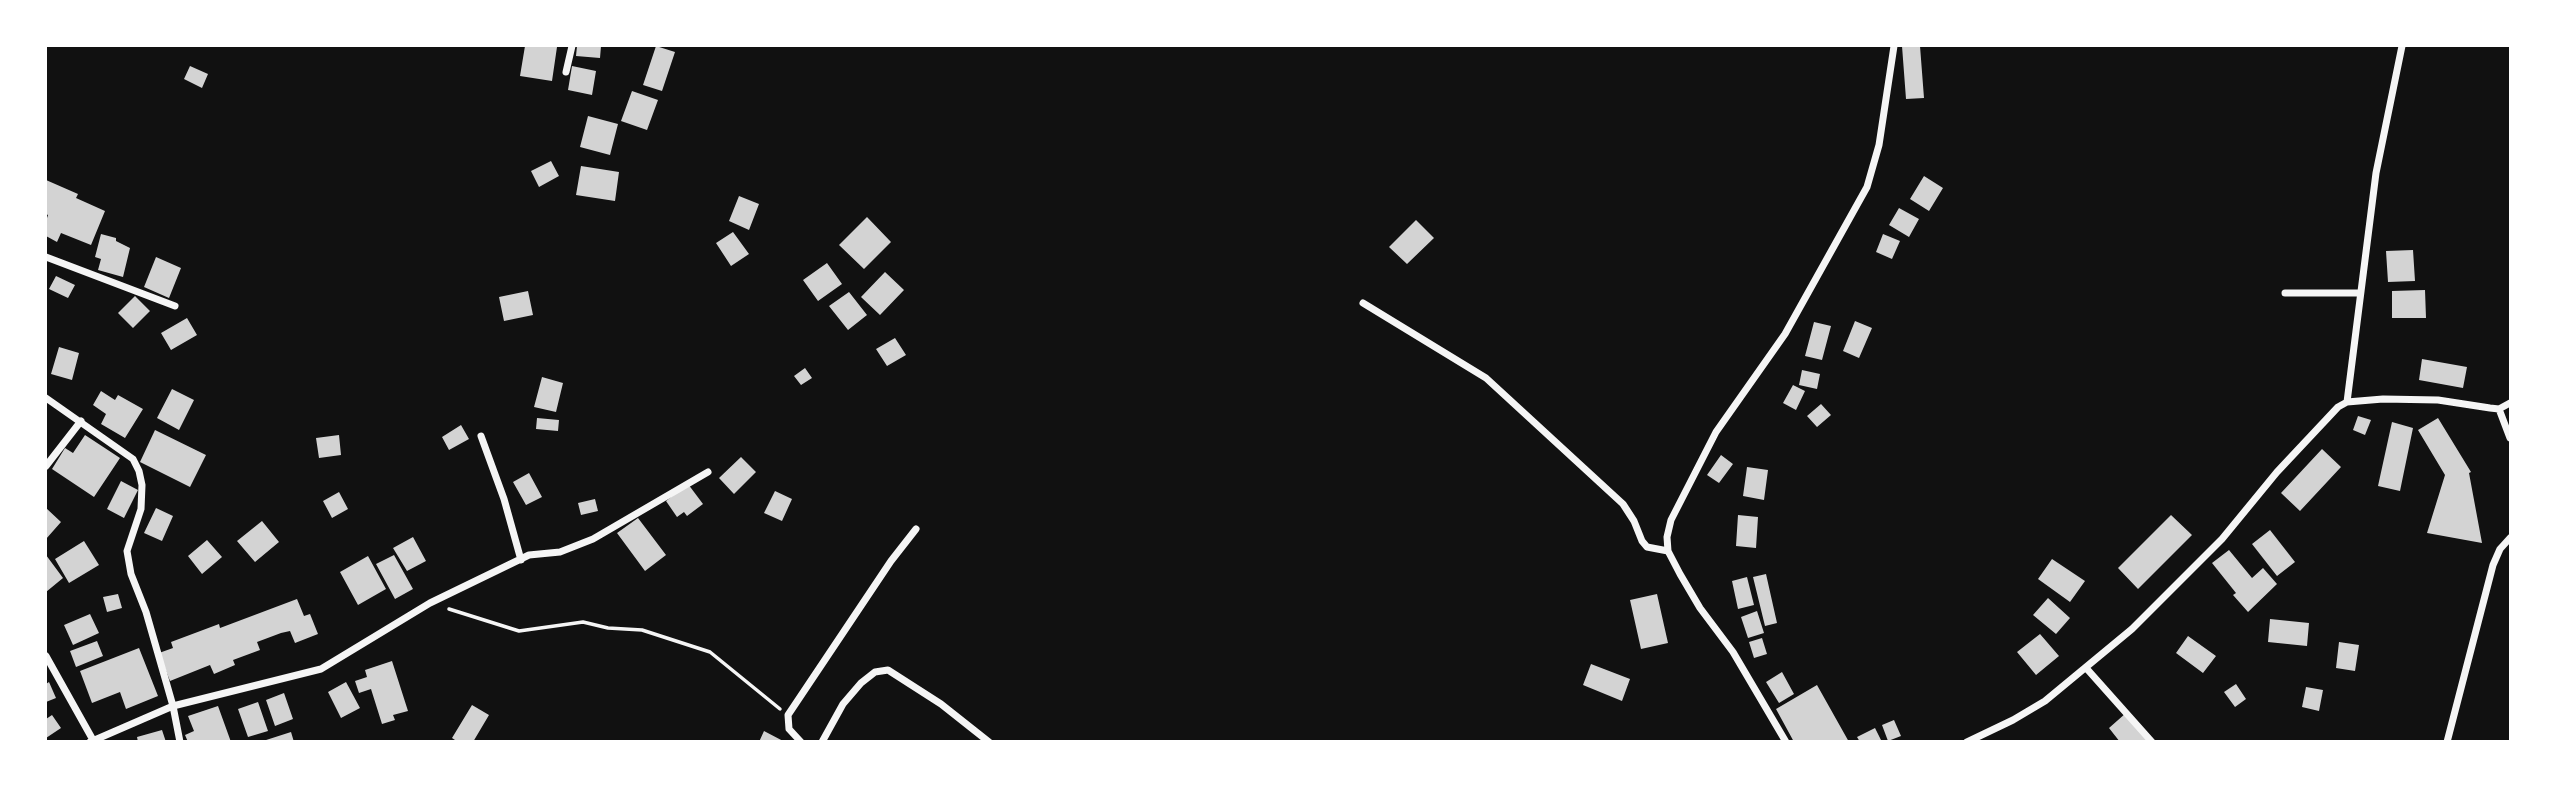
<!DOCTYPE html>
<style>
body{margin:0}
#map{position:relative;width:2556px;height:787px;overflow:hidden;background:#111;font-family:Overpass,sans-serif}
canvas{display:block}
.frame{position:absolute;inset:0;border:47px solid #fff;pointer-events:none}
</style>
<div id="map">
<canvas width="2556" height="787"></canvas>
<div class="frame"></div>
</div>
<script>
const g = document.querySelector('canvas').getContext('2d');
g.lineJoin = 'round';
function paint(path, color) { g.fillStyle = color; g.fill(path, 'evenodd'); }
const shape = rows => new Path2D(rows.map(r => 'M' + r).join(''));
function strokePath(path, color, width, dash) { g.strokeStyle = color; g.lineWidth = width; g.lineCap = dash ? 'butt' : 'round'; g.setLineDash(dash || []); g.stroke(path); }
paint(shape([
 [525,46,557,47,552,81,520,76],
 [577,46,601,46,600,58,576,56],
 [656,46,675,52,662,91,643,85],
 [1902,46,1920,46,1924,98,1906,99],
 [190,66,208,74,202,88,184,79],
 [572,66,596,71,592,95,568,90],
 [632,91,658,100,647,130,621,121],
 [588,116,618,124,610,155,580,147],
 [551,161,559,176,539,187,531,171],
 [581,166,619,172,615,201,576,195],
 [1924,176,1943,188,1929,211,1910,199],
 [46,180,78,194,76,198,105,211,91,245,61,233,57,242,46,236,46,221,48,215,46,214],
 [739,196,759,204,749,230,729,221],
 [1899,208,1919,219,1909,237,1889,225],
 [867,217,891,242,864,269,839,245],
 [1416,220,1434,238,1407,264,1389,247],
 [733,232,749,254,731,266,716,243],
 [101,234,116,238,116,241,130,248,123,277,98,270,101,259,95,257],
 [1883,234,1900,241,1892,259,1876,252],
 [2413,250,2415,281,2388,282,2386,251],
 [156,257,181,268,169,298,144,287],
 [827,263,842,284,818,301,803,280],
 [885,272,904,290,880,315,861,297],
 [56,276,75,285,68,298,49,289],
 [2425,290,2426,318,2392,318,2392,291],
 [528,291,533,315,504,321,499,297],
 [849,292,867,315,848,330,829,306],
 [135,296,150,311,133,328,118,313],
 [187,318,197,335,171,350,161,333],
 [1855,321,1872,328,1859,358,1843,351],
 [1814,322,1831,326,1822,360,1805,356],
 [895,338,906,355,887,366,876,349],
 [59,347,79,353,72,380,51,374],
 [2422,359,2467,367,2463,388,2419,380],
 [805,368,812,378,801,385,794,376],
 [1802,370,1820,374,1817,389,1799,385],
 [542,377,563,383,556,412,534,407],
 [1793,385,1805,391,1796,410,1783,403],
 [172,389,194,400,179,430,157,418],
 [101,391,115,400,118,395,143,409,125,438,101,424,106,414,93,405],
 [1821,404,1831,415,1817,427,1807,416],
 [2358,416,2371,420,2365,435,2353,430],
 [537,418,559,420,558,431,536,429],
 [2438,418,2471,472,2469,473,2482,543,2427,533,2445,475,2418,430],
 [2392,422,2413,428,2400,491,2378,486],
 [461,425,469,439,449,450,442,437],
 [155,430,206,455,190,487,140,462],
 [85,435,120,458,94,497,52,469,65,448,73,453],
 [339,435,341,455,319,458,316,438],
 [2322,449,2341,467,2300,511,2281,493],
 [1721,455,1733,464,1719,483,1707,475],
 [741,457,756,472,734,494,719,478],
 [1747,467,1768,470,1764,500,1743,496],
 [529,473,542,497,526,505,513,482],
 [121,481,138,490,124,518,107,509],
 [688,484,703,504,687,516,684,512,677,517,666,501],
 [775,491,792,499,782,521,764,513],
 [339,492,348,509,332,518,323,501],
 [595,499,598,511,581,515,578,503],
 [46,508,61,522,46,539],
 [156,508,173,516,162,541,144,533],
 [1738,515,1758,517,1756,548,1736,546],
 [2171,515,2192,535,2138,589,2118,568],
 [638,518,666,555,645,571,617,533],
 [262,521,279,542,255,562,237,541],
 [2270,530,2295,562,2277,576,2252,544],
 [413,537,426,561,407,571,393,548],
 [207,540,222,557,202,574,188,556],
 [84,541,99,565,69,583,55,559],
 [2229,550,2252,578,2263,568,2277,584,2248,612,2233,595,2236,593,2212,563],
 [46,555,63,578,46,592],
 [394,555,413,589,395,599,376,564],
 [368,556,386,589,358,605,340,572],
 [2052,559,2085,581,2070,602,2038,579],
 [1766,574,1777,623,1765,626,1753,577],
 [1747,577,1754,605,1738,609,1732,581],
 [118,594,122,608,107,612,103,597],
 [1657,594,1668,643,1641,649,1630,600],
 [2048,598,2070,618,2056,634,2033,615],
 [297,599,304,616,310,614,318,634,295,643,290,631,281,633,257,642,260,650,233,660,235,665,214,674,210,665,170,681,159,653,173,648,171,642,219,624,220,628],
 [1757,611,1764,633,1748,638,1741,617],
 [90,614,99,633,73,645,64,625],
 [2270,619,2309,623,2307,646,2268,642],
 [2040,634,2059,656,2036,675,2017,652],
 [2188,636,2216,656,2203,673,2176,653],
 [1762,638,1767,654,1754,658,1749,642],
 [97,641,103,656,76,667,70,651],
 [2339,642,2359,645,2355,671,2336,668],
 [139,648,158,696,126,709,120,692,92,703,80,671],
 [392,661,408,711,393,715,395,720,382,724,371,689,359,693,355,681,367,677,365,670],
 [1591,664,1630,679,1622,701,1583,685],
 [1782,672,1794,694,1779,703,1766,682],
 [49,682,56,698,46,702,46,684],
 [346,682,360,708,341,718,328,692],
 [2236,684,2246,699,2235,707,2224,692],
 [1817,685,1849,742,1794,742,1776,709],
 [2306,687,2323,690,2319,711,2302,707],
 [284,693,293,719,275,726,266,700],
 [258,702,268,731,248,737,238,709],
 [472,705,489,715,473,742,458,742,452,738],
 [218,706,231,742,188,742,185,735,194,731,188,716],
 [2126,713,2150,742,2120,742,2109,728],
 [52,715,61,728,46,738,46,719],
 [1894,720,1901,736,1888,741,1882,725],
 [1875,728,1882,742,1860,742,1857,737],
 [162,730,166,742,138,742,137,737],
 [764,731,785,742,759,742],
 [291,732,294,742,263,742,263,741]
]), '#d3d3d3');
strokePath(shape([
 [449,609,519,631,583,622,608,628,642,630,710,652,780,709]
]), '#f5f5f5', 3.5);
strokePath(shape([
 [566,72,572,46],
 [46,257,175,306],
 [2285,293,2360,293],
 [1363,303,1486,378,1623,504,1634,521,1642,541,1647,547,1668,551],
 [46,398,133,459,139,471,142,485,141,509,127,551,131,574,146,612,173,706,180,742],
 [2347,402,2376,173,2402,46],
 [2499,409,2510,438],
 [481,436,504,499,521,560],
 [46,466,81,421],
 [46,656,93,740],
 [2087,669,2152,742],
 [90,742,173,706,321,669,430,603,529,555,560,552,593,539,708,472],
 [801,742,789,729,788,715,891,561,916,529],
 [822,742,843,704,861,683,875,672,888,670,941,704,989,742],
 [1786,742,1733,652,1700,608,1680,574,1668,551,1667,537,1671,520,1716,432,1785,334,1867,187,1879,145,1894,46],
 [1967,742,2013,720,2045,701,2132,629,2222,539,2277,472,2338,407,2347,402,2383,399,2438,400,2490,408,2499,409,2510,403],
 [2447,742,2493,565,2500,549,2510,538]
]), '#f5f5f5', 7);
</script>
